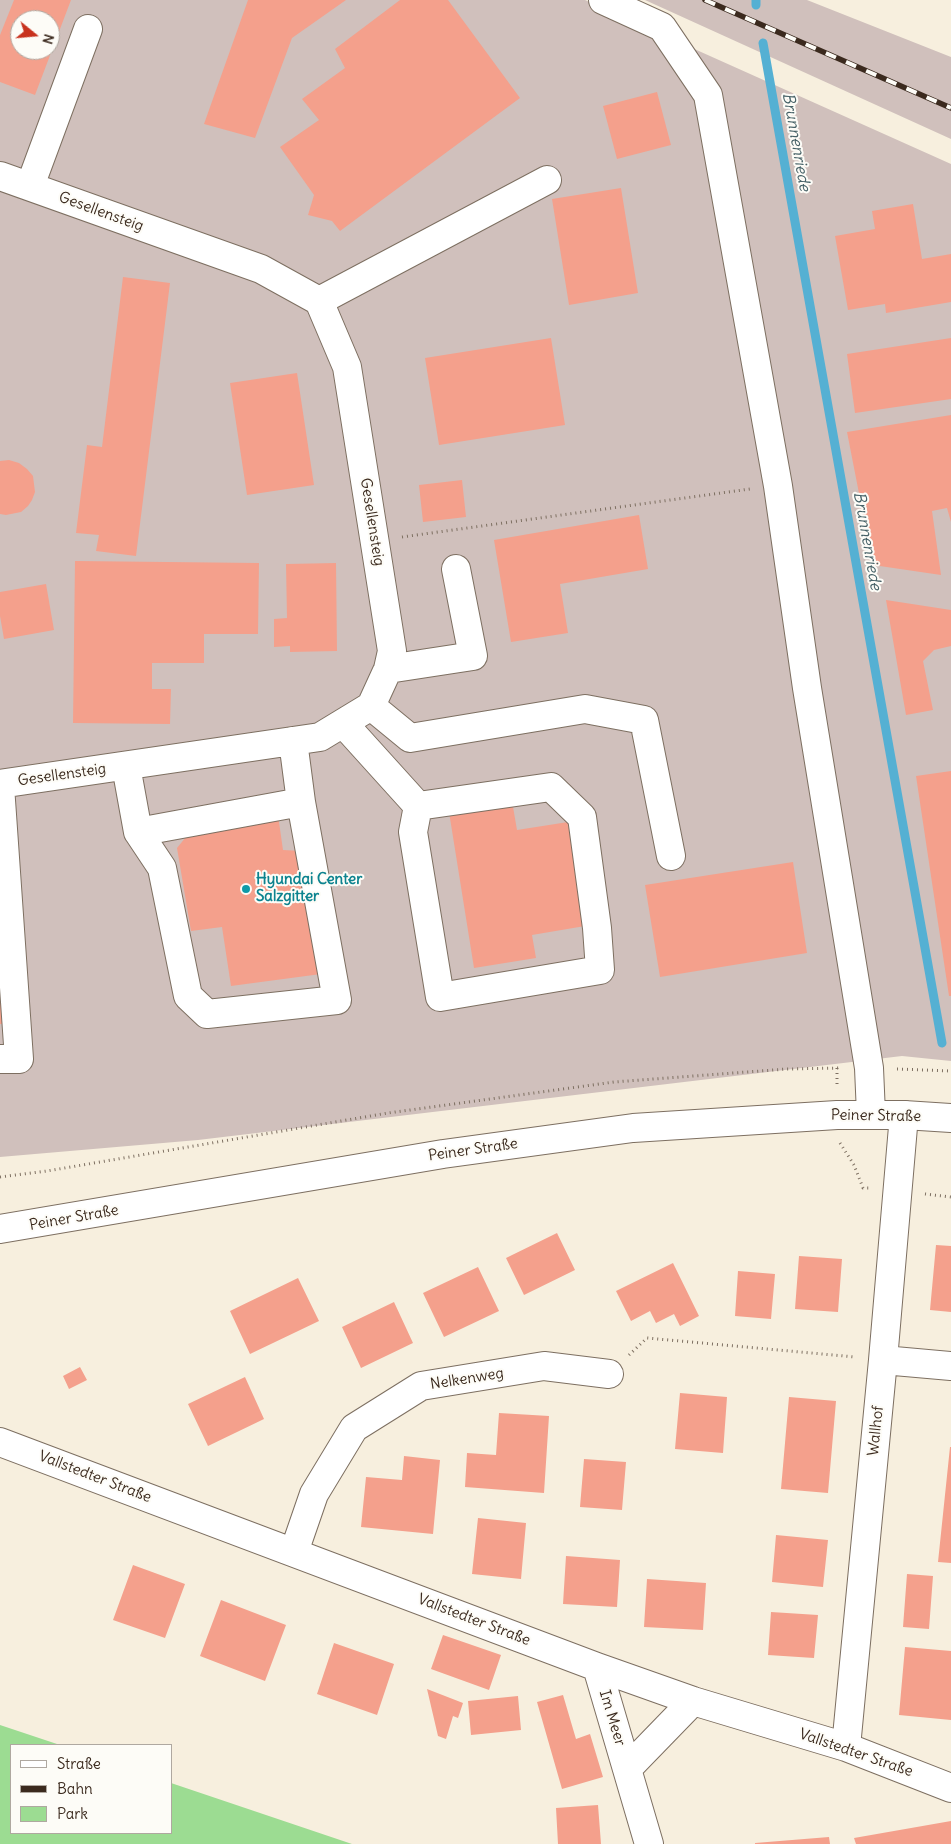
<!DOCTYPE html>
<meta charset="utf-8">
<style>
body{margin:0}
#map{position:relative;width:951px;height:1844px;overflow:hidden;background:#f7efde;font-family:Delius,sans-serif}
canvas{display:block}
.legend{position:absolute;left:10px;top:1744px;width:162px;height:90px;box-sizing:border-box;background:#fdfcf7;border:1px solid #afa8a0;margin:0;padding:6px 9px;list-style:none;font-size:15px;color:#3b2a1e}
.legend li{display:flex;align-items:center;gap:10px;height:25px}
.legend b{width:25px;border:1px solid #afa8a0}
.north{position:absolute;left:10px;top:10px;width:50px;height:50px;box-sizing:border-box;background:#fdfcf7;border:1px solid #afa8a0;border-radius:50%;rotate:107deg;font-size:14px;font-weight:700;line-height:20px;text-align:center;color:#3b2a1e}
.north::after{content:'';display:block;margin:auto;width:18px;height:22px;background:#c8321e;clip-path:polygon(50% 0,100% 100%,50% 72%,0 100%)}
</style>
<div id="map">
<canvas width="951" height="1844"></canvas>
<ul class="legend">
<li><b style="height:6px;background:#fff"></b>Straße</li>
<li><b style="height:6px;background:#3b2a1e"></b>Bahn</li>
<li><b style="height:14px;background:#9cdc92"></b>Park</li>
</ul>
<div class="north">N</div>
</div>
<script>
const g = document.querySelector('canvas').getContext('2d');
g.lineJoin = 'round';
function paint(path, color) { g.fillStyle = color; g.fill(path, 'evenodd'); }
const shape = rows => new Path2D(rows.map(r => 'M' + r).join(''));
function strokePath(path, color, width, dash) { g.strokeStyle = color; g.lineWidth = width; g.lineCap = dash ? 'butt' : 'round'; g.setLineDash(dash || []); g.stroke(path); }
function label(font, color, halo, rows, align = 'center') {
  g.font = font + ' Delius,sans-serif'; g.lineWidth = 4; g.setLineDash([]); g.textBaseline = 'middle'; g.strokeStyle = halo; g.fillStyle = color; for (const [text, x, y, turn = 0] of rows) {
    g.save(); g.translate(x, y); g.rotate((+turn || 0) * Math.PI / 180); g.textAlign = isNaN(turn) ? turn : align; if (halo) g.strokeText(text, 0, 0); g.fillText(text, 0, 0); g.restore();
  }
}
paint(shape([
 [0,0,585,0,951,164,951,1061,902,1056,198,1140,0,1157],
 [20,20,50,20,50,50,20,50],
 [645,0,807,0,951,57,951,139]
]), '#d0c0bc');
paint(shape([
 [0,1725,60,1745,11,1745,11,1833,171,1833,171,1783,352,1844,0,1844]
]), '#9cdc92');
strokePath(shape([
 [756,0,756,5],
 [763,43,942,1043]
]), '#55b0d3', 9);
paint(shape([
 [14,0,71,0,35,95,0,82,0,35],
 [20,20,50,20,50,50,20,50],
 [248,0,346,0,292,38,255,138,204,124],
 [400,0,448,0,520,98,340,231,332,221,308,215,314,195,280,147,319,120,302,99,345,68,335,49],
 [657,92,671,145,617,159,603,106],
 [621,188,638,293,569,305,552,199],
 [913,204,922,259,951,254,951,302,886,313,885,304,848,310,835,236,875,229,872,211],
 [123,277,170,283,136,556,96,551,99,535,76,533,87,445,102,447],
 [551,338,565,425,439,445,425,358],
 [951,338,951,399,855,413,847,354],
 [297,373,314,485,247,495,230,383],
 [951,415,951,522,947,508,932,511,941,575,873,565,847,432],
 [9,460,19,463,27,469,33,476,35,492,32,500,28,506,21,512,6,515,0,514,0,461],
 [462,480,466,517,423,522,419,485],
 [639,515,648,569,560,584,568,633,511,642,494,540],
 [75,561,259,563,258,634,204,634,204,663,152,663,152,689,171,689,170,724,73,723],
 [336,563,337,651,290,652,290,646,274,647,274,619,287,618,286,564],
 [46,584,54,630,4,639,0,616,0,592],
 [886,600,951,610,951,646,934,650,923,661,933,710,906,715],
 [951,771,951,996,949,996,916,776],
 [512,801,517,830,568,822,585,926,532,935,536,958,474,968,449,812],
 [278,815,283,850,302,851,321,974,231,986,222,927,191,931,177,848,194,827],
 [793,862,807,953,660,977,645,885],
 [5,993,7,1024,0,1024,0,994],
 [557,1233,575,1270,524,1295,506,1258],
 [936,1245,951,1246,951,1312,930,1310],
 [799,1256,842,1259,838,1312,795,1309],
 [673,1263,699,1316,680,1326,674,1314,656,1323,650,1311,631,1321,616,1291],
 [478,1267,499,1311,444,1337,423,1293],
 [738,1271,775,1274,771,1319,735,1316],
 [298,1278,319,1321,250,1354,230,1311],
 [394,1302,413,1343,361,1368,342,1327],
 [80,1367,87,1380,69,1389,63,1376],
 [245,1377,264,1419,208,1446,188,1404],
 [680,1393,727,1397,723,1453,675,1449],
 [789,1397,836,1401,828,1493,781,1489],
 [499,1413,549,1416,544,1493,465,1487,467,1453,496,1455],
 [950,1447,951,1447,951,1563,938,1562],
 [404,1456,440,1460,433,1534,361,1527,366,1477,402,1480],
 [584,1459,626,1462,622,1510,580,1507],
 [478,1518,526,1523,521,1579,472,1574],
 [776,1535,828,1540,823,1587,772,1582],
 [566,1556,620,1560,617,1607,563,1604],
 [133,1565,185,1584,165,1638,113,1620],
 [907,1574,933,1576,929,1629,903,1627],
 [647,1579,706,1583,703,1630,644,1627],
 [221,1600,286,1625,265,1681,200,1656],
 [771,1612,818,1615,814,1658,768,1655],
 [443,1635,501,1655,489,1690,431,1669],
 [334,1643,394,1664,377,1715,317,1694],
 [905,1647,951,1651,951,1720,899,1715],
 [427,1689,463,1703,458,1718,453,1716,446,1739,438,1736],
 [563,1695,576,1739,590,1734,603,1777,562,1789,537,1702],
 [518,1696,521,1730,471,1735,468,1701],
 [598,1805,601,1844,558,1844,556,1808],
 [951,1821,951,1844,856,1844,854,1838],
 [829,1837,830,1844,755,1844,755,1843]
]), '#f4a08c');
const minor = shape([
 [603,0,662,27,708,95,778,486,807,688,869,1068,871,1114],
 [0,176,261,269,319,301,347,367,392,651,388,669,371,706,320,737,0,784],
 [30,186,88,29],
 [319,301,547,180],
 [388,669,473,656,456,569],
 [371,706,410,738,585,709,644,720,671,856],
 [343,723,418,806,551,787,582,817,597,928,600,970,440,997,413,832,418,806],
 [126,766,138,832,301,802,293,741],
 [0,786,19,1059,0,1059],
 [138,832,162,868,188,996,207,1014,337,1000,301,802],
 [883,1360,951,1366],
 [0,1442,597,1667,693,1701,846,1747,951,1788],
 [294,1552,314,1494,354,1428,421,1386,544,1366,609,1374],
 [597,1667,649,1844],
 [846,1747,883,1360,904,1115],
 [627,1769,693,1701]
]);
const major = shape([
 [0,1229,443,1154,633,1128,837,1115,904,1115,951,1118]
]);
strokePath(minor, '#7d6f61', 30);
strokePath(major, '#7d6f61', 30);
strokePath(shape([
 [402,537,750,489],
 [837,1068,837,1087],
 [897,1069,951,1071],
 [840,1143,854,1165,863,1188,871,1188],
 [0,1177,47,1171,388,1113,614,1082,787,1069,840,1068],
 [925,1194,951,1197],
 [629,1355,647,1338,855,1357]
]), '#7d6f61', 3, [1, 4]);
strokePath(minor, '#fff', 28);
strokePath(major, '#fff', 28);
const rail = shape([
 [705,0,951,108]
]);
strokePath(rail, '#3b2a1e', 5.5);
strokePath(rail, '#fdfcf7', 4, [11]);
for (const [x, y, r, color] of [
 [246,889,5,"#0f9aa8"]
]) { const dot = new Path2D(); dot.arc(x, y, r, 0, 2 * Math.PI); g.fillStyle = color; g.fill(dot); strokePath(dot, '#fdfcf7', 2); }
label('15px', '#3b2a1e', '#fdfcf7', [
 ["Gesellensteig",101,212,20],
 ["Gesellensteig",372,522,81],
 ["Gesellensteig",62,775,-8],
 ["Peiner Straße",876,1116,1],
 ["Peiner Straße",473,1150,-8],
 ["Peiner Straße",74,1218,-10],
 ["Nelkenweg",467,1379,-9],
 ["Wallhof",876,1431,-84],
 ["Vallstedter Straße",95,1477,21],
 ["Vallstedter Straße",474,1620,21],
 ["Im Meer",612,1718,73],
 ["Vallstedter Straße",856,1753,19]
]);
label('bold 15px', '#0d838f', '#fdfcf7', [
 ["Hyundai Center",256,880],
 ["Salzgitter",256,897]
], 'left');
label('italic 16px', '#456066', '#fdfcf7', [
 ["Brunnenriede",796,142,80],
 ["Brunnenriede",867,541,80]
]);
</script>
